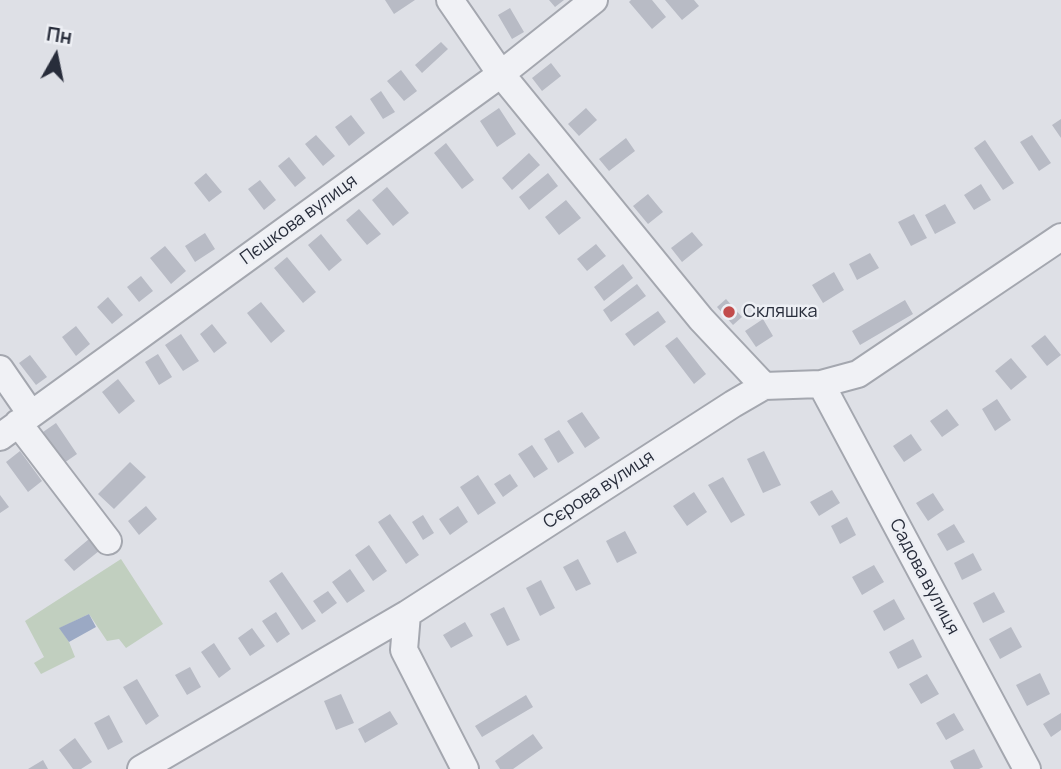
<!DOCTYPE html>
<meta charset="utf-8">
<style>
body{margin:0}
#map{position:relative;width:1061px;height:769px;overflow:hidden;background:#dee0e6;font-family:Manrope,sans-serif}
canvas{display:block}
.north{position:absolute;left:21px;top:21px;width:70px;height:70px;-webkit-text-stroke:5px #edeff4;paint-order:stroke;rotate:9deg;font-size:19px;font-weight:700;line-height:28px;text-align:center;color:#282d3b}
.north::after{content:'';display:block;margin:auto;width:24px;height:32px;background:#282d3b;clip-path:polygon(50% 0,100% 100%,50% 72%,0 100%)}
</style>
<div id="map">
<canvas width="1061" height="769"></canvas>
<div class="north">Пн</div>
</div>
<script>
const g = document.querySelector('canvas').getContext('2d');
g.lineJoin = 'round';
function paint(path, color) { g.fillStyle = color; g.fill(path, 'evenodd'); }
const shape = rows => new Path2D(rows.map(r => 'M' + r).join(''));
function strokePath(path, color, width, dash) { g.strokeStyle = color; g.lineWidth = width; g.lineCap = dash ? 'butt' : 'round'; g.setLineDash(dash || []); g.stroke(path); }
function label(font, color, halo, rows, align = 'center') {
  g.font = font + ' Manrope,sans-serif'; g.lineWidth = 5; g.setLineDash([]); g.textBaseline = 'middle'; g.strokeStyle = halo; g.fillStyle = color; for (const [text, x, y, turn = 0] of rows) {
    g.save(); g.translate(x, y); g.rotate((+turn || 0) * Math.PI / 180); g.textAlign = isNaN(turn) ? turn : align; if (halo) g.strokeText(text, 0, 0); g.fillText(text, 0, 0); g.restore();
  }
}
paint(shape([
 [121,559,163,624,126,648,119,639,107,641,89,614,60,628,69,642,75,657,41,674,34,663,44,657,25,621]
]), '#c1cfbf');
paint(shape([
 [89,614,96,627,69,642,59,628]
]), '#9ba9c4');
paint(shape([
 [385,0,415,0,394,14],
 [549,0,564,0,555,7],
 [631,0,652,0,666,17,652,29,629,2],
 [665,0,694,0,699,6,682,20],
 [510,8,524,32,512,39,498,15],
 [441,42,448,49,422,73,415,65],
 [551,63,561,76,542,91,532,78],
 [401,70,417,91,404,101,387,81],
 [381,91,395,112,383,119,370,99],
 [499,108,516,134,497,147,480,121],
 [586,108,597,120,579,136,568,124],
 [351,115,365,133,349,146,335,127],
 [1061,119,1061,138,1052,125],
 [316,135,335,156,323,166,305,144],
 [1032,135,1051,163,1039,171,1020,142],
 [626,138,635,151,609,171,599,159],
 [985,140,1014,183,1003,190,974,148],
 [446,143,474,180,462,189,434,153],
 [529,153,540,165,512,190,502,178],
 [289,157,306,178,295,187,278,166],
 [206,173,222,192,209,202,194,183],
 [548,173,558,186,529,210,519,197],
 [260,180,276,200,264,210,248,189],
 [981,184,991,200,974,210,964,195],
 [387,187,409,213,393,226,372,200],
 [648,194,663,212,648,224,633,206],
 [566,200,581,218,559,235,545,217],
 [945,204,956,223,935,234,925,215],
 [359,209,381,234,367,245,346,220],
 [914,214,927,238,911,246,898,222],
 [692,232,703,245,682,262,671,248],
 [205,233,215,249,195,262,185,246],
 [321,234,342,260,329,271,308,245],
 [596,244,606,256,587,271,577,259],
 [165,246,186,271,171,284,150,258],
 [870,253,879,268,857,280,849,264],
 [287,257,316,292,303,303,274,268],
 [623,264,633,278,604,301,594,287],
 [834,272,844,290,823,303,812,285],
 [141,276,153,291,139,302,127,287],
 [637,284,646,296,611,322,603,310],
 [108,297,123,315,112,324,97,307],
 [726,299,742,317,733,325,717,307],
 [905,300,913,314,860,345,852,331],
 [261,302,285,331,271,343,247,313],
 [658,311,666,322,634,346,625,334],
 [763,319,773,336,756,347,745,331],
 [212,324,227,343,214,353,200,334],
 [76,326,90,344,76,356,62,337],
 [181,334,199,361,183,371,165,345],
 [1045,335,1061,355,1047,366,1031,346],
 [677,337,706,374,694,384,665,346],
 [158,354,172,377,159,385,145,362],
 [30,355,47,377,36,385,19,363],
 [1011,358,1027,377,1011,390,995,371],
 [118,379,135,401,119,414,102,392],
 [997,399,1011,420,995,431,982,409],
 [947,409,959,425,942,437,930,421],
 [582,412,600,438,585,448,567,421],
 [56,423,77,454,64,463,43,432],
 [559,430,574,453,558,463,544,439],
 [911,434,922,450,904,462,893,446],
 [532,445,548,469,534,478,518,454],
 [20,451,42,481,28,492,6,462],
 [764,451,781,485,763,493,747,459],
 [130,462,146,477,114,509,98,494],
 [510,474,518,486,503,497,494,484],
 [478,475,496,503,478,515,460,487],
 [723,477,745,515,731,523,708,485],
 [832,490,840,503,819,516,810,502],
 [694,492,707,512,687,526,673,506],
 [933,493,944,510,928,521,916,503],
 [0,495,9,507,0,513],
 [146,506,157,519,139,535,128,521],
 [458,506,468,522,450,535,439,519],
 [390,514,419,555,406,564,378,522],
 [423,515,434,533,423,540,412,522],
 [847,517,856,535,840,544,831,526],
 [954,524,965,542,947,551,937,534],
 [625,531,637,553,617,563,606,541],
 [89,539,99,551,74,571,64,560],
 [369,545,387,571,373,581,355,555],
 [973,553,982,570,962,580,954,563],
 [578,559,591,584,576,591,563,567],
 [874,565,884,582,862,595,852,577],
 [350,569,365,591,347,603,332,582],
 [282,572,316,621,302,630,269,581],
 [541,580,555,608,540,616,526,588],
 [328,591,337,603,322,614,313,601],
 [994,592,1005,612,983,623,973,603],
 [894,599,905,619,884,631,873,611],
 [504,607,520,640,507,646,490,614],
 [276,612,290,634,277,643,262,621],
 [465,622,473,636,451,648,443,635],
 [1011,627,1022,647,1000,659,989,639],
 [252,628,265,646,250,656,238,638],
 [913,639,922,657,898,669,889,652],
 [214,643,231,669,219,678,201,652],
 [190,667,201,687,187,695,175,675],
 [1040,673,1050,694,1027,706,1016,685],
 [927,674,939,694,921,704,909,684],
 [137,679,159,716,146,725,123,687],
 [341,694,354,723,336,730,324,701],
 [526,695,533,707,482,737,475,726],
 [390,711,398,724,365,743,358,729],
 [954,713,964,730,946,740,936,723],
 [1061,713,1061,730,1051,737,1043,724],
 [109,715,123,742,108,750,94,723],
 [533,734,543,748,513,769,500,769,495,761],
 [75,738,92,762,81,769,73,769,59,750],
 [974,749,983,767,979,769,954,769,950,761],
 [43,760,48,769,28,769]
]), '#b8bbc5');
const minor = shape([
 [450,0,501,74,701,319,764,386],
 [0,369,31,414],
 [821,384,1027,769],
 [18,423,108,541],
 [0,437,501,74,594,0],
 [407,614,404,650,465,769],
 [141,769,407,614,733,404,764,386,821,384,858,374,1061,237]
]);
strokePath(minor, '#a4a7af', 30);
strokePath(minor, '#f0f1f5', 26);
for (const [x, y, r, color] of [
 [729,312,7,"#c24c4c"]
]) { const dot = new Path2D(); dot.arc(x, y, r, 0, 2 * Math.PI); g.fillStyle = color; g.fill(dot); strokePath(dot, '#edeff4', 2.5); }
label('18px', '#282d3b', '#edeff4', [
 ["Пєшкова вулиця",299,220,-36],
 ["Сєрова вулиця",599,490,-33],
 ["Садова вулиця",924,577,62]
]);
label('18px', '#282d3b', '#edeff4', [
 ["Скляшка",743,312]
], 'left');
</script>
